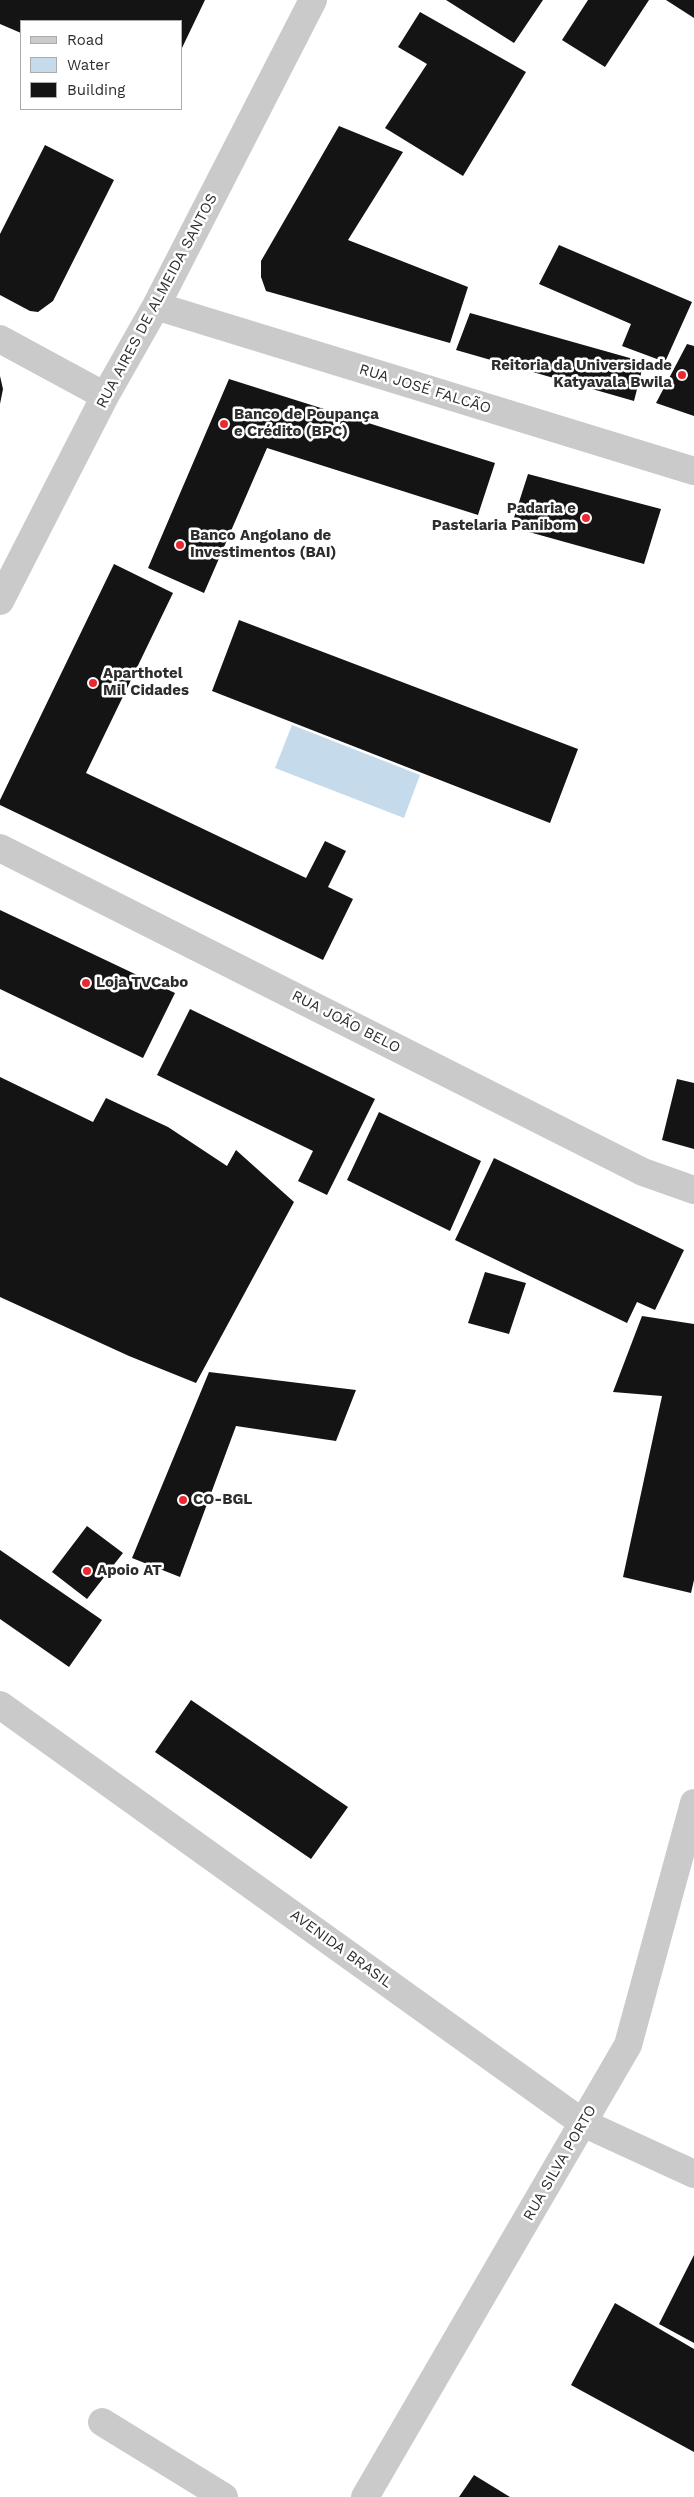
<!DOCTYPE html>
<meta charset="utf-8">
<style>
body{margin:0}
#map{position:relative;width:694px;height:2497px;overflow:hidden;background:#fff;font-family:"Work Sans",sans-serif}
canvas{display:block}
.legend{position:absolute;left:20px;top:20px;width:162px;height:90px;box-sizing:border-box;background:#fff;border:1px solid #ababab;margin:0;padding:6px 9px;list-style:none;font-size:15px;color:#2d2d2d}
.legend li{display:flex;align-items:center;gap:10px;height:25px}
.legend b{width:25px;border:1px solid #ababab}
</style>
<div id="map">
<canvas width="694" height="2497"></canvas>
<ul class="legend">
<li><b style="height:6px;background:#cacaca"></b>Road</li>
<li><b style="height:14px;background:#c5dbec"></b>Water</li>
<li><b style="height:14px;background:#141414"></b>Building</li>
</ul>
</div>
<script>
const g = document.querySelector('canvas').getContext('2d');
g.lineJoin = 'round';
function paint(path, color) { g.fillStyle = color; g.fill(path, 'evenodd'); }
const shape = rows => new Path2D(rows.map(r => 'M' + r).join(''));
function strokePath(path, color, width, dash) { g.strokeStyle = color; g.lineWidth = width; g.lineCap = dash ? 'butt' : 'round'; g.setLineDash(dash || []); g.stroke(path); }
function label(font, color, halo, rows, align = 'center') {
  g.font = font + ' "Work Sans",sans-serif'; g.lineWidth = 5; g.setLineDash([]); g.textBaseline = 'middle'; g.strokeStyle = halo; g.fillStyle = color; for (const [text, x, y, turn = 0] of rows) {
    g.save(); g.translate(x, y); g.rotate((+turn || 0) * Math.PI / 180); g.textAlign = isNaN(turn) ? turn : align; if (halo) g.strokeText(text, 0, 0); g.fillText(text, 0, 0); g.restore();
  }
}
paint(shape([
 [292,725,420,775,404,818,275,768]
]), '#c5dbec');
paint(shape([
 [0,0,205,0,181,50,181,21,21,21,21,33,0,24],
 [446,0,543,0,514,43],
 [588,0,649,0,605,67,562,40],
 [666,0,694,0,694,18],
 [420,12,526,72,463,176,385,128,427,64,398,47],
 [339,126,403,152,348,240,468,287,450,343,266,291,261,277,261,261],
 [45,145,114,180,53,301,38,312,30,311,0,295,0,234],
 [559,245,692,302,665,362,622,346,631,324,539,284],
 [470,313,644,362,634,401,456,350],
 [687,344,694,346,694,416,656,403],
 [0,376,3,389,0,404],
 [229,379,495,463,478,515,267,448,204,593,148,568],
 [528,474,661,509,644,564,511,527],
 [114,564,173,593,86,773,306,878,325,841,346,851,328,887,353,899,323,960,0,805,0,800],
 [239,620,578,749,550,823,212,691],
 [0,910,175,993,143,1058,0,989],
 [190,1009,375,1099,327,1195,298,1181,313,1151,157,1075],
 [0,1077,93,1122,106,1098,168,1127,227,1166,236,1150,294,1202,196,1383,129,1356,0,1297],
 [677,1079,694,1083,694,1149,662,1140],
 [379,1112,481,1161,450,1231,347,1180],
 [494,1158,684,1250,655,1310,637,1302,627,1323,455,1240],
 [485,1272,526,1283,509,1334,468,1323],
 [642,1316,694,1324,694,1580,691,1593,623,1577,662,1396,613,1392],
 [209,1372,356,1390,336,1441,236,1426,180,1577,132,1558],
 [87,1526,123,1553,87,1599,52,1572],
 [0,1550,102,1620,69,1667,0,1619],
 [191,1700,348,1807,311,1859,155,1752],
 [694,2255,694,2343,659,2324],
 [615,2303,694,2349,694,2452,571,2385],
 [474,2475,510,2497,459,2497]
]), '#141414');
strokePath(shape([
 [156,306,694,471],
 [0,339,105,396],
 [0,601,105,396,156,306,313,0],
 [0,848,643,1172,694,1190],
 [102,2422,224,2497],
 [365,2497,628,2045,694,1803]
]), '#cacaca', 28);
strokePath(shape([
 [0,1705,583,2123,694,2174]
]), '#cacaca', 28);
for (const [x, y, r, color] of [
 [682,375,5,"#eb2830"],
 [224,424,5,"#eb2830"],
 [586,518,5,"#eb2830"],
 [180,545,5,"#eb2830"],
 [93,683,5,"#eb2830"],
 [86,983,5,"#eb2830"],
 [183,1500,5,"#eb2830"],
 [87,1571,5,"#eb2830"]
]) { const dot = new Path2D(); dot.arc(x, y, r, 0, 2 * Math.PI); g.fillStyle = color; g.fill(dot); strokePath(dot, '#fff', 2); }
label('15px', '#2d2d2d', '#fff', [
 ["RUA AIRES DE ALMEIDA SANTOS",157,301,-62],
 ["RUA JOSÉ FALCÃO",425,389,17],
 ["RUA JOÃO BELO",346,1022,27],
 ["AVENIDA BRASIL",341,1949,36],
 ["RUA SILVA PORTO",560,2163,-60]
]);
label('bold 15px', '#2d2d2d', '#fff', [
 ["Reitoria da Universidade",672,366,"right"],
 ["Katyavala Bwila",672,383,"right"],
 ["Banco de Poupança",234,415],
 ["e Crédito (BPC)",234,432],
 ["Padaria e",576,509,"right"],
 ["Pastelaria Panibom",576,526,"right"],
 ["Banco Angolano de",190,536],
 ["Investimentos (BAI)",190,553],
 ["Aparthotel",103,674],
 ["Mil Cidades",103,691],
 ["Loja TVCabo",96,983],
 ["CO-BGL",193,1500],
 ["Apoio AT",97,1571]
], 'left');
</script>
